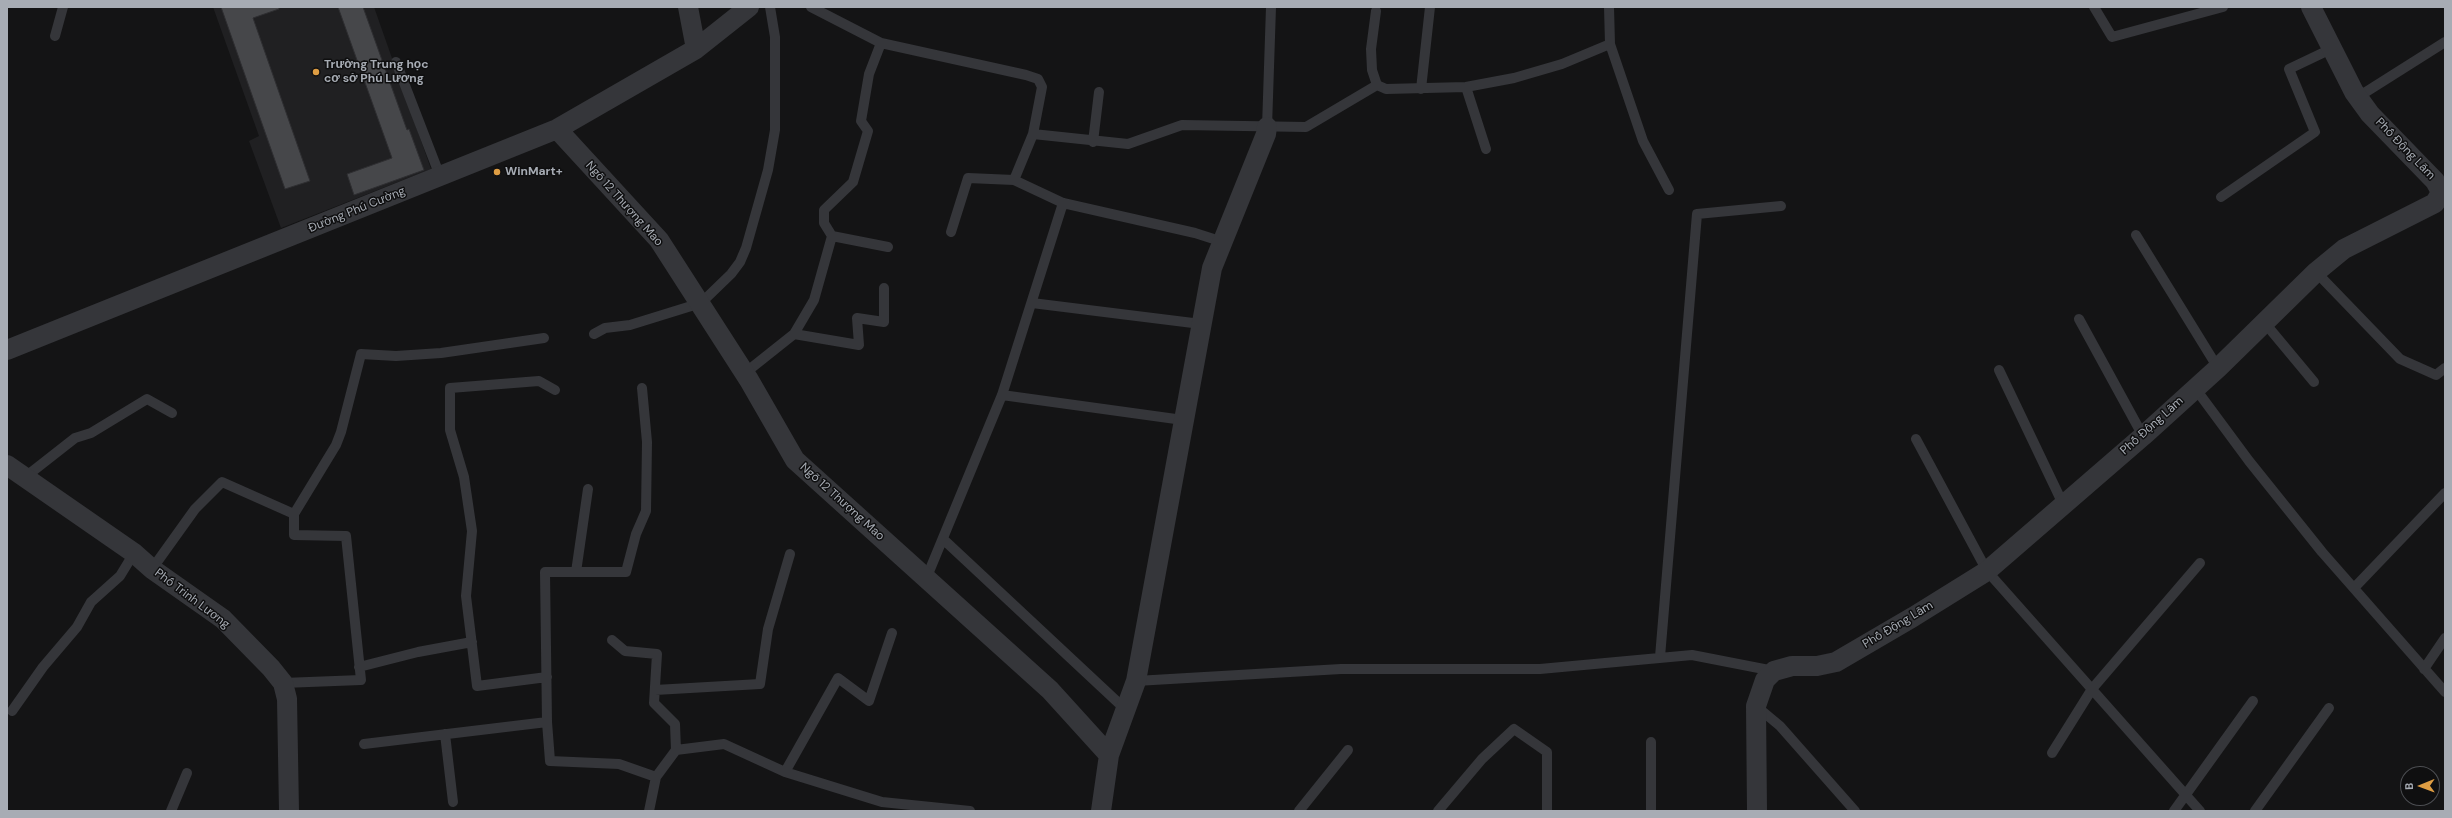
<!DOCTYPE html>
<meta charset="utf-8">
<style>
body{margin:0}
#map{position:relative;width:2452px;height:818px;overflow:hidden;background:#141415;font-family:"DM Sans",sans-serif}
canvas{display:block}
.frame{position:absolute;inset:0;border:8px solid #a7acb4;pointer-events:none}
.north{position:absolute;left:2400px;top:766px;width:40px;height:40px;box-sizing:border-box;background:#0f0f10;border:1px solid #4c4e52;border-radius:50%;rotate:269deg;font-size:11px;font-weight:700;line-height:16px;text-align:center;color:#a7acb4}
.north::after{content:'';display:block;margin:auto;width:14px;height:18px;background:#de9d43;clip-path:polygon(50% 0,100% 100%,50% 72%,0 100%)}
</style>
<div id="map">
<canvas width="2452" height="818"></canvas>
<div class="frame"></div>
<div class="north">B</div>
</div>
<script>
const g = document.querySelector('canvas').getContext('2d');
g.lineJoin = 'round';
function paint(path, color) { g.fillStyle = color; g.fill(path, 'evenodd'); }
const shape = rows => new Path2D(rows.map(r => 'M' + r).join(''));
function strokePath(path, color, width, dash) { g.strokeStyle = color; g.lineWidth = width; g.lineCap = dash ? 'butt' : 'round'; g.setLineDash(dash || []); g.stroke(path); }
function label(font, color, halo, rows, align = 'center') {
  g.font = font + ' "DM Sans",sans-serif'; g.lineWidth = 3; g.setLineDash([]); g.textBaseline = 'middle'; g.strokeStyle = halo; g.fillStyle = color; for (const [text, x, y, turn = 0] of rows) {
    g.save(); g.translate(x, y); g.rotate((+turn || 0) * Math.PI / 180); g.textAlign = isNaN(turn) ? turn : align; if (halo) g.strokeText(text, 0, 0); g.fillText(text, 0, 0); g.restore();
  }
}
paint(shape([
 [213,7,374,7,431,169,281,228,249,141,259,136]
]), '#202022');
const building = shape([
 [221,7,279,7,279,9,253,18,310,181,285,189,221,7],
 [338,7,363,7,407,130,409,129,424,170,354,195,347,174,392,158,338,7]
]);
paint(building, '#46474a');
strokePath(building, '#2e2e31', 1);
strokePath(shape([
 [811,7,881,43,1026,75,1038,79,1042,87,1033,134,1014,180,968,178,951,232],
 [1609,7,1610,44,1643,141,1669,190],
 [2094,7,2112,37,2223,7],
 [1376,11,1371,49,1372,70,1377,85,1386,89,1466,87,1514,78,1562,64,1610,44],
 [55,36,63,7],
 [396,62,440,176],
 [1466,87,1486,149],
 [1421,89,1430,7],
 [2358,97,2445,42],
 [1267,127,1271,7],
 [1033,134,1128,144,1182,125,1306,127,1377,85],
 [1093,142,1099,92],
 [1014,180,1063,203,1195,233,1223,242],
 [2221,197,2315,132,2289,69,2331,49],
 [2136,235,2218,368],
 [832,236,888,247],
 [2316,272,2400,359,2436,375,2445,368],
 [1032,303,1201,324],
 [2079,319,2143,436],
 [2264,322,2314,382],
 [594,334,605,328,630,325,701,303,731,274,740,262,746,248,768,170,775,130,775,37,770,7],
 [794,334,859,345,857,318,884,322,884,288],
 [1999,370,2063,504],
 [745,373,794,334,814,300,832,236,824,223,824,210,853,182,868,131,861,121,869,74,881,43],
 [642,388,647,442,646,511,636,534,626,572,545,572,547,722,550,761,619,764,656,777],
 [2195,388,2249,461,2322,552,2445,692],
 [1002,395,1183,420],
 [1916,439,1987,571,2200,811],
 [24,478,75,438,91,433,147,399,172,413],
 [943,539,1125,709],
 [152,569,195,509,222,482,294,514],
 [576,572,588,489],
 [926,579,1002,395,1063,203],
 [2354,588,2445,493],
 [612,640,625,651,657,654,654,703,675,724,676,750],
 [1660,657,1697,214,1781,206],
 [359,667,418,652,472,642],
 [2424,669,2445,638],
 [547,677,477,686,466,596,472,531,464,477,450,430,450,388,539,381,555,390],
 [1136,681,1341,669,1540,669,1692,655,1774,671],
 [283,683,361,680,346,536,294,535,294,514,336,445,341,432,361,354,396,356,441,353,544,338],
 [655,690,760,684,768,629,790,554],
 [1756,706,1780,726,1855,811],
 [12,711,43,667,77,627,91,602,120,576,134,553],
 [445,734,453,802],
 [1651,742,1651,811],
 [364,744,547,722],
 [2052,753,2092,689,2200,563],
 [785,772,838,678,869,701,892,633],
 [171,811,187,773],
 [649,811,656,777,676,750,724,744,785,772,882,802,970,811],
 [1299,811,1348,750],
 [1438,811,1482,759,1514,729,1547,752,1547,811],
 [2174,811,2253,701],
 [2255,811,2329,708]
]), '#35363a', 10);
strokePath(shape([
 [688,7,696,49],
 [557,129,659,240,749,380,795,460,1050,690,1109,755,1101,811],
 [7,350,557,129,696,49,749,7],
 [7,465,134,553,152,569,223,619,271,668,283,683,287,699,289,811],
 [1109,755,1136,681,1212,268,1266,134,1267,127],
 [1757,811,1756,706,1765,680,1774,671,1792,666,1817,666,1836,662,1913,617,1987,571,2143,436,2218,368,2316,272,2344,249,2435,203,2441,192,2435,181,2370,114,2354,92,2311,7]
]), '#35363a', 20);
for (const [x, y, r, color] of [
 [316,72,4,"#de9d43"],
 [497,172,4,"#de9d43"]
]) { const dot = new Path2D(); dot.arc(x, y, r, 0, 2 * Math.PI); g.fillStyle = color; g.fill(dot); strokePath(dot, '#0f0f10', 1.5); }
label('bold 12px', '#a7acb4', '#0f0f10', [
 ["Trường Trung học",324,65],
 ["cơ sở Phú Lương",324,79],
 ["WinMart+",505,172]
], 'left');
label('12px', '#a7acb4', '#0f0f10', [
 ["Phố Động Lãm",2405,149,46],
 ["Ngõ 12 Thượng Mao",624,204,48],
 ["Đường Phú Cường",357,210,-22],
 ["Phố Động Lãm",2152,426,-42],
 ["Ngõ 12 Thượng Mao",842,502,42],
 ["Phố Trinh Lương",192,599,37],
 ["Phố Động Lãm",1898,625,-31]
]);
</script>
